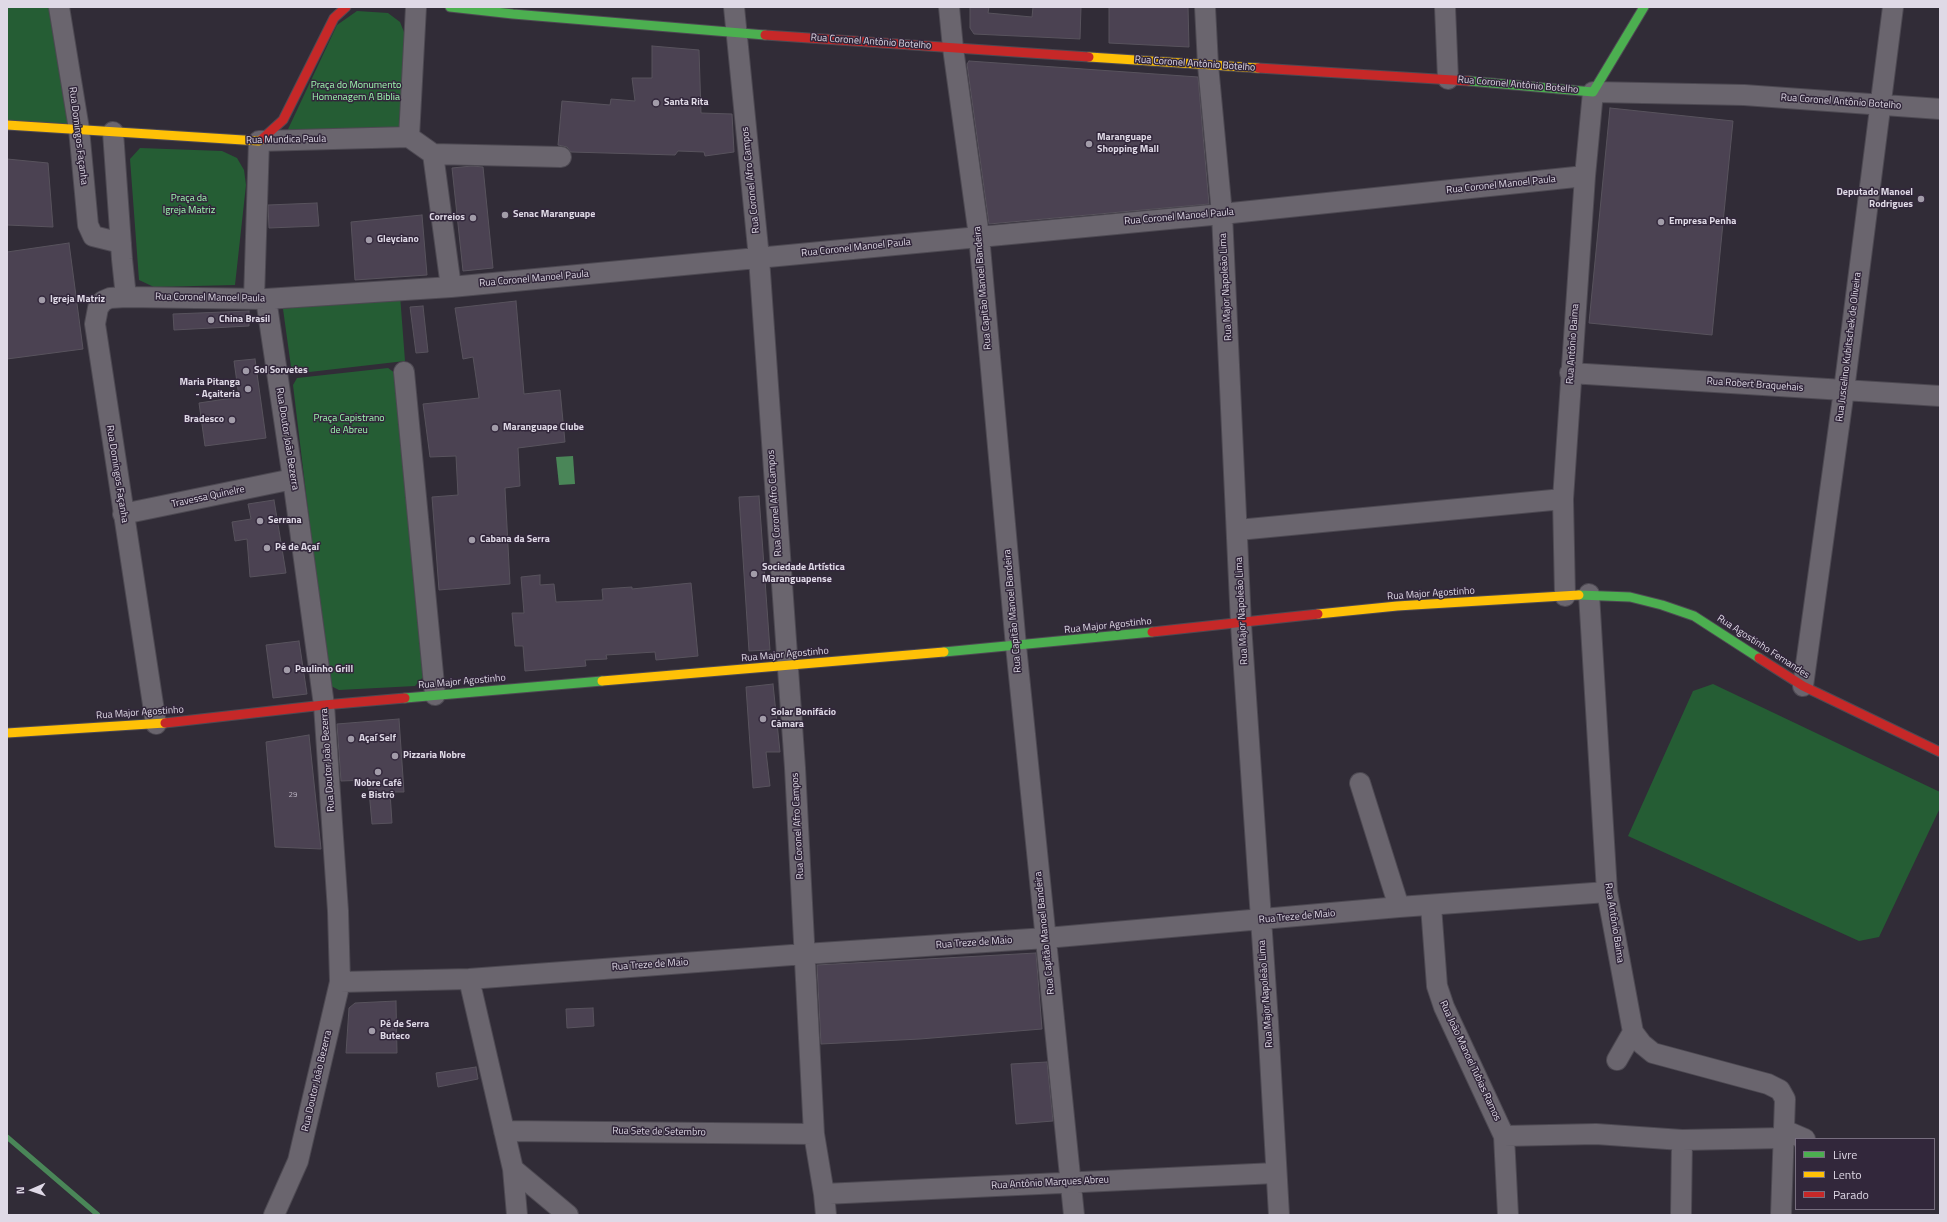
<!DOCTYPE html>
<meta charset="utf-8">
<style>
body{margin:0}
#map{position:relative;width:1947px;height:1222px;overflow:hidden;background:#312c37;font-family:"Titillium Web",sans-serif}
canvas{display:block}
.frame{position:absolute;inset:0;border:8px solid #dfd9e6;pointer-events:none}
.legend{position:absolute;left:1795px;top:1138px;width:140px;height:72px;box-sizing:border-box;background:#32273b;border:1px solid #776e7f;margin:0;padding:5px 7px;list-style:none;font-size:12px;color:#dfd9e6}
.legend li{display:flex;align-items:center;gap:8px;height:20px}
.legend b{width:20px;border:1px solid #776e7f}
.north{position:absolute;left:12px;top:1170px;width:40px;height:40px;-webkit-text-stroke:3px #32273b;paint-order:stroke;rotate:268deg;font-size:11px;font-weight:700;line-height:16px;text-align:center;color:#dfd9e6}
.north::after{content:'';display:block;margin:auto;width:14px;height:18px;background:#dfd9e6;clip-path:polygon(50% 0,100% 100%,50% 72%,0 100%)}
</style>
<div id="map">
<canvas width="1947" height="1222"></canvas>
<div class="frame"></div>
<ul class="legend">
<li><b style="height:5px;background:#4caf50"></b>Livre</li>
<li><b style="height:5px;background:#ffc107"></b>Lento</li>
<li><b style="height:5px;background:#c62828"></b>Parado</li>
</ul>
<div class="north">N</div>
</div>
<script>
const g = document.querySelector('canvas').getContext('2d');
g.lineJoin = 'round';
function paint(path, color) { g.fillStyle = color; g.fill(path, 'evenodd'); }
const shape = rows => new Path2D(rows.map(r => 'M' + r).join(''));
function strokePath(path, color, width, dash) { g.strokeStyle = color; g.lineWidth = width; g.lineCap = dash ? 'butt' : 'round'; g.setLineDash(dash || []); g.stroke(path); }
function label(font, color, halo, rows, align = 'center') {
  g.font = font + ' "Titillium Web",sans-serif'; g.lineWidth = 3; g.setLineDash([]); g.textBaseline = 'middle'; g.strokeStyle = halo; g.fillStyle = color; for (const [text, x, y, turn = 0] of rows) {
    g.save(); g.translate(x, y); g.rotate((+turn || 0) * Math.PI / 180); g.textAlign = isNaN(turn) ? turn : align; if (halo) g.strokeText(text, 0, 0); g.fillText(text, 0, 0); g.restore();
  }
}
paint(shape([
 [7,7,59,7,79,129,7,125],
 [357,11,388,13,400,22,406,37,399,137,282,142,337,25],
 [140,148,222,151,237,158,244,170,246,185,235,285,154,287,139,280,130,159],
 [400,295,405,361,292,374,283,309],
 [388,368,395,373,424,676,415,686,339,690,329,685,293,385,297,378],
 [1713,684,1940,792,1940,808,1879,937,1859,941,1628,836,1693,691]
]), '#255d34');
paint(shape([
 [573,456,575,484,559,485,556,457]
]), '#4a8658');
strokePath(shape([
 [7,1137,98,1215]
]), '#4a8658', 5);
const building = shape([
 [970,7,989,7,988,13,1032,17,1033,7,1081,7,1080,39,974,34,970,28,970,7],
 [1109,7,1188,7,1189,47,1109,43,1109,7],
 [652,46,699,50,701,113,732,114,734,152,705,156,704,152,678,151,675,155,571,152,567,147,558,145,562,101,610,105,611,99,635,101,632,78,652,78,652,46],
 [969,61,1198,77,1209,204,989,224,967,64,969,61],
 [1610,108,1733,121,1712,335,1589,323,1610,108],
 [7,159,48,163,53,227,7,225,7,159],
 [472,166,483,167,493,268,463,271,452,168,472,166],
 [317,203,319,226,269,228,268,205,317,203],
 [422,215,427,275,355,280,351,222,422,215],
 [69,243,83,349,7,359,7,252,69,243],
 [516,301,524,394,560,390,565,442,518,448,520,486,505,488,510,584,439,590,432,497,458,495,456,456,430,457,423,404,479,398,473,357,463,359,455,308,516,301],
 [423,306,428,352,416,353,410,307,423,306],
 [249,311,249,326,174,330,173,314,249,311],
 [255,359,266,438,205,446,199,403,239,397,234,361,255,359],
 [759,496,770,650,749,651,739,497,759,496],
 [274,500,286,573,250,577,247,539,235,541,232,522,251,519,248,504,274,500],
 [540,575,540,585,554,584,556,602,603,600,602,589,632,587,632,589,691,583,698,656,656,660,655,652,606,655,607,659,585,660,586,666,525,671,523,646,515,646,512,613,524,613,521,577,540,575],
 [299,641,307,694,273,698,266,645,299,641],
 [773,684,780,752,766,752,770,786,753,788,746,687,773,684],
 [399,719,404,792,390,792,392,823,372,824,368,780,341,781,337,724,399,719],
 [309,735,321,849,275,847,266,742,309,735],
 [1036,953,1042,1029,920,1039,821,1044,817,965,1036,953],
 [396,1001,397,1053,346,1053,349,1008,355,1003,396,1001],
 [593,1008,594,1026,567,1028,566,1009,593,1008],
 [1047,1062,1053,1121,1016,1124,1011,1064,1047,1062],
 [476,1067,478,1079,438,1087,436,1073,476,1067]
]);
paint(building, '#4b4252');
strokePath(building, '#58535d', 1);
const street = shape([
 [59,7,79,129,88,225,93,236,121,243],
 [734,7,759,258,795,768,814,1134,824,1194,826,1215],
 [949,7,953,48,979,236,1016,646,1074,1215],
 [1205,7,1208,65,1222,214,1241,624,1268,1022,1279,1215],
 [1445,7,1448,79],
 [113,132,122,259,126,297,110,298,103,301,98,308,95,324,156,724],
 [409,137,416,7],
 [433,154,451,287],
 [126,297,266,299,451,287,1222,214,1585,176],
 [254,299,259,141,409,137,433,154,561,157],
 [266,299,293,479,324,705,338,911,340,982,298,1161,274,1215],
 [404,372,435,695],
 [1570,373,1940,396],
 [123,514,293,479],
 [1238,530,1563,499],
 [1589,594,1607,892,1633,1032,1642,1044,1653,1053,1768,1084,1780,1090,1785,1099,1781,1215],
 [1565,596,1563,499,1585,176,1593,92,1744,95,1940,109],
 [1803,686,1844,390,1893,7],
 [1360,783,1399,907],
 [1431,906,1437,986,1444,1007,1504,1136,1508,1215],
 [469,979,513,1169,517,1215],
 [340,982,469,979,805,954,1046,938,1399,907,1607,892],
 [1617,1060,1633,1032],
 [1784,1130,1805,1139],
 [504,1131,814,1134],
 [1504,1136,1596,1134,1682,1140,1783,1138],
 [513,1169,568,1215],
 [824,1194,1276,1173],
 [1681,1215,1682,1140]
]);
const fast = shape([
 [450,7,513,14,765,35],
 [1469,81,1593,92,1644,7],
 [1579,595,1630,597,1662,605,1694,616,1759,658],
 [944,652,1152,632],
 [405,698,602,681]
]);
const slow = shape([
 [1089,57,1258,68],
 [7,125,259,141,262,139],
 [1318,614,1397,606,1579,595],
 [602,681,944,652],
 [7,733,165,723]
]);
const jam = shape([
 [765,35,1089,57],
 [1258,68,1469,81],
 [262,139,283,120,334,18,346,7],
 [1152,632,1318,614],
 [1759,658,1803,686,1940,752],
 [165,723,324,705,405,698]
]);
strokePath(street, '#4d4952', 22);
strokePath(fast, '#4d4952', 11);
strokePath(slow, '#4d4952', 11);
strokePath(jam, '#4d4952', 11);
strokePath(street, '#6a656e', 20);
strokePath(fast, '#4caf50', 9);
strokePath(slow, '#ffc107', 9);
strokePath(jam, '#c62828', 9);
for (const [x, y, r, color] of [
 [656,103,4,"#a29ca9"],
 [1089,144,4,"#a29ca9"],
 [1921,199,4,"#a29ca9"],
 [505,215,4,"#a29ca9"],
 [473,218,4,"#a29ca9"],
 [1661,222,4,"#a29ca9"],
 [369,240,4,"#a29ca9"],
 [42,300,4,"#a29ca9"],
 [211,320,4,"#a29ca9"],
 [246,371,4,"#a29ca9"],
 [248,389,4,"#a29ca9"],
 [232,420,4,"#a29ca9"],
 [495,428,4,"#a29ca9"],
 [260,521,4,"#a29ca9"],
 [472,540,4,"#a29ca9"],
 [267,548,4,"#a29ca9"],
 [754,574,4,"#a29ca9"],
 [287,670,4,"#a29ca9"],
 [763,719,4,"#a29ca9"],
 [351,739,4,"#a29ca9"],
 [395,756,4,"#a29ca9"],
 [378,772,4,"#a29ca9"],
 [372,1031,4,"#a29ca9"]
]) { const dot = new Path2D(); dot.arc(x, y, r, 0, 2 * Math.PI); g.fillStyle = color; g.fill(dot); strokePath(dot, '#32273b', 1.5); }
label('8px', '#bab3c1', null, [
 ["29",293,795]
]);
label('10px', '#dfd9e6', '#32273b', [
 ["Rua Coronel Antônio Botelho",871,42,4],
 ["Rua Coronel Antônio Botelho",1195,64,4],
 ["Rua Coronel Antônio Botelho",1518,85,5],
 ["Rua Coronel Antônio Botelho",1841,102,4],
 ["Rua Domingos Façanha",78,136,83],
 ["Rua Mundica Paula",286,140,-1],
 ["Rua Coronel Afro Campos",751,180,-96],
 ["Rua Coronel Manoel Paula",1501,185,-6],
 ["Rua Coronel Manoel Paula",1179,217,-5],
 ["Rua Coronel Manoel Paula",856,248,-6],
 ["Rua Coronel Manoel Paula",534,279,-5],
 ["Rua Major Napoleão Lima",1226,287,-93],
 ["Rua Capitão Manoel Bandeira",983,288,-95],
 ["Rua Coronel Manoel Paula",210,298,1],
 ["Rua Antônio Baima",1573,344,-86],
 ["Rua Juscelino Kubitschek de Oliveira",1849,347,-83],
 ["Rua Robert Braquehais",1755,385,4],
 ["Rua Doutor João Bezerra",287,439,81],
 ["Rua Domingos Façanha",117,474,81],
 ["Travessa Quinelre",208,497,-12],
 ["Rua Coronel Afro Campos",775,503,-94],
 ["Rua Major Agostinho",1431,594,-4],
 ["Rua Capitão Manoel Bandeira",1013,611,-95],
 ["Rua Major Napoleão Lima",1242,611,-93],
 ["Rua Major Agostinho",1108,626,-6],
 ["Rua Agostinho Fernandes",1763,647,33],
 ["Rua Major Agostinho",785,655,-5],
 ["Rua Major Agostinho",462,682,-5],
 ["Rua Major Agostinho",140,713,-4],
 ["Rua Doutor João Bezerra",328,760,-94],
 ["Rua Coronel Afro Campos",798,826,-93],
 ["Rua Treze de Maio",1297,917,-5],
 ["Rua Antônio Baima",1614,923,81],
 ["Rua Capitão Manoel Bandeira",1045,933,-96],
 ["Rua Treze de Maio",974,943,-4],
 ["Rua Treze de Maio",650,965,-4],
 ["Rua Major Napoleão Lima",1266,994,-94],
 ["Rua João Manoel Tubias Ramos",1470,1061,65],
 ["Rua Doutor João Bezerra",317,1081,-77],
 ["Rua Sete de Setembro",659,1132,1],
 ["Rua Antônio Marques Abreu",1050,1183,-3]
]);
label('10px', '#9ef9af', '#32273b', [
 ["Praça do Monumento",356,86],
 ["Homenagem A Biblia",356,98],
 ["Praça da",189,199],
 ["Igreja Matriz",189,211],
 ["Praça Capistrano",349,419],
 ["de Abreu",349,431]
]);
label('bold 10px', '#dfd9e6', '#32273b', [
 ["Santa Rita",664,103],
 ["Maranguape",1097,138],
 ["Shopping Mall",1097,150],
 ["Deputado Manoel",1913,193,"right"],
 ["Rodrigues",1913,205,"right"],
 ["Senac Maranguape",513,215],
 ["Correios",465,218,"right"],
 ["Empresa Penha",1669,222],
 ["Gleyciano",377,240],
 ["Igreja Matriz",50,300],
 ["China Brasil",219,320],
 ["Sol Sorvetes",254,371],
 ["Maria Pitanga",240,383,"right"],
 ["- Açaiteria",240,395,"right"],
 ["Bradesco",224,420,"right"],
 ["Maranguape Clube",503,428],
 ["Serrana",268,521],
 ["Cabana da Serra",480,540],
 ["Pé de Açaí",275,548],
 ["Sociedade Artística",762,568],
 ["Maranguapense",762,580],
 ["Paulinho Grill",295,670],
 ["Solar Bonifácio",771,713],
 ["Câmara",771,725],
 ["Açaí Self",359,739],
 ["Pizzaria Nobre",403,756],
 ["Nobre Café",378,784,"center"],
 ["e Bistrô",378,796,"center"],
 ["Pé de Serra",380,1025],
 ["Buteco",380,1037]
], 'left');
</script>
